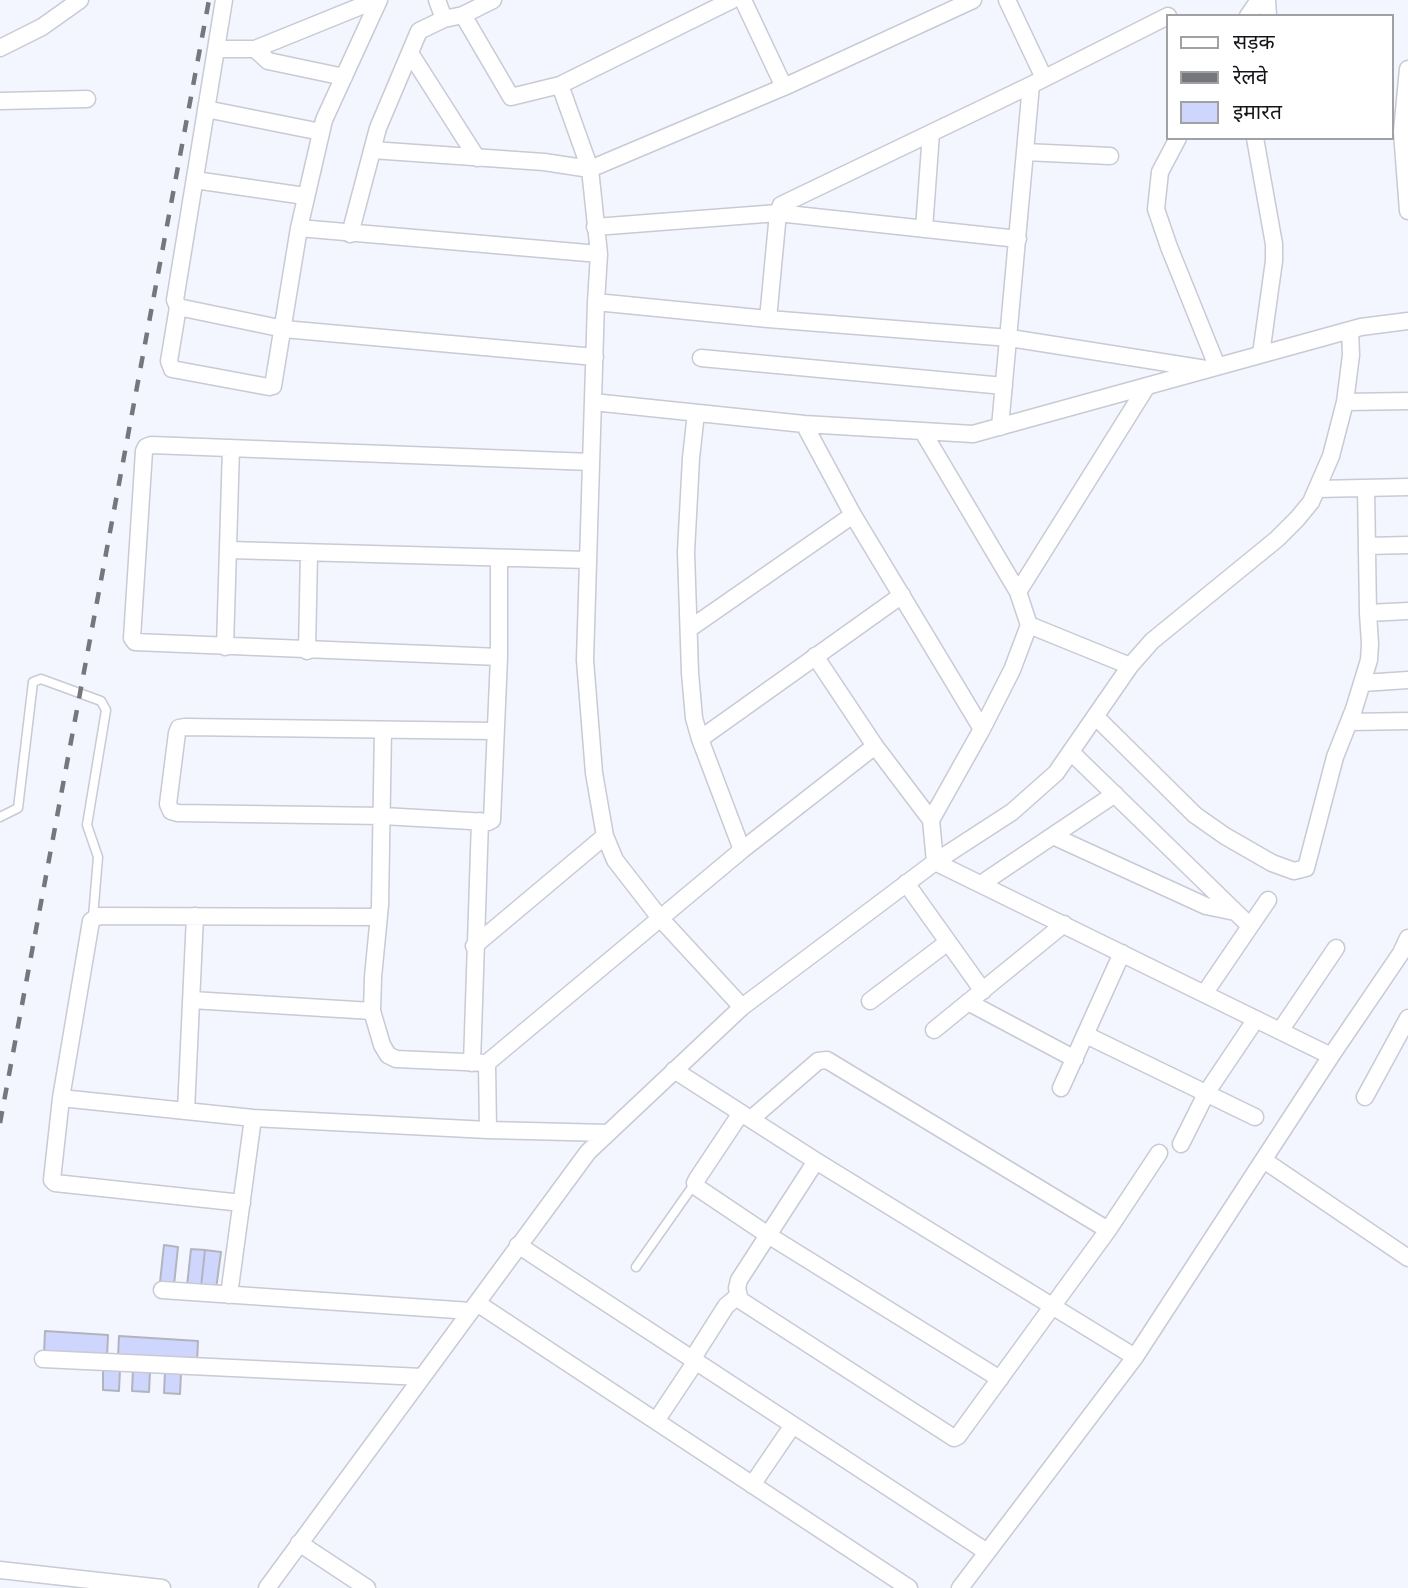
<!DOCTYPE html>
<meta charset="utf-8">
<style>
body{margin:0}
#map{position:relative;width:1408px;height:1588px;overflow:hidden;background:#f3f5ff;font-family:"Space Grotesk","Noto Sans Devanagari",sans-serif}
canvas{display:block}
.legend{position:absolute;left:1166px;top:14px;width:228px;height:126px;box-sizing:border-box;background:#fff;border:2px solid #a1a1a3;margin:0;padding:9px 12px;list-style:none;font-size:21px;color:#151519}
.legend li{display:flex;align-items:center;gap:14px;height:35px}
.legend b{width:35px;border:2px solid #a1a1a3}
</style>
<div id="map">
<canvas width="1408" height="1588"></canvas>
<ul class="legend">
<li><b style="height:9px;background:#fff"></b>सड़क</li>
<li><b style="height:9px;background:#76777d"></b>रेलवे</li>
<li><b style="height:19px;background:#cfd6fe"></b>इमारत</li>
</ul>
</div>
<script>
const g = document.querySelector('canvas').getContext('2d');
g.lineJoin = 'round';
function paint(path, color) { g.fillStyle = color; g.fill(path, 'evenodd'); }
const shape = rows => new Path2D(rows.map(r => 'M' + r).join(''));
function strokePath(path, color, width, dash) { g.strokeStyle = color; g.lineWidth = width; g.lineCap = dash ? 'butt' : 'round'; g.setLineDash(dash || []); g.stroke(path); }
const building = shape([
 [164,1245,178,1247,174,1285,160,1282,164,1245],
 [191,1249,205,1250,201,1287,187,1286,191,1249],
 [205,1250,221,1252,216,1289,201,1287,205,1250],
 [45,1331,108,1335,107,1357,44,1354,45,1331],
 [119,1336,198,1341,197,1363,118,1358,119,1336],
 [103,1368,120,1369,119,1391,103,1390,103,1368],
 [133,1370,150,1371,149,1392,132,1391,133,1370],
 [165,1372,181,1372,180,1394,164,1393,165,1372]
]);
paint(building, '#cfd6fe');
strokePath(building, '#b2b4bd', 2);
const service = shape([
 [0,817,18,808,33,682,41,679,101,701,106,710,87,825,98,857,93,917],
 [636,1267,695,1183]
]);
const minor = shape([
 [224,0,175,300,178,307,284,329,595,357],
 [437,0,444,19],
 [743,0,784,87],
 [973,0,784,87,590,169,599,254,596,302,768,319,1010,338,1206,369],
 [1007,0,1044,78],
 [1267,0,1268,16],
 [1248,16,1259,0],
 [0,48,42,27,80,0],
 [216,49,255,49,376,0],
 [255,49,268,61,344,77],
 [410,53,477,158],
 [1408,69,1402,132,1408,211],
 [560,85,732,0],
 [0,101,87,99],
 [206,109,321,132],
 [1178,138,1160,172,1156,209,1169,247,1217,366],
 [1255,138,1274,244,1274,261,1261,354],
 [372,150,544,162,590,169,560,85,511,97,463,15],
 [1025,152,1110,156],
 [195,180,305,196],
 [595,227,778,213,1018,239],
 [299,228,599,254],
 [924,229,931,133],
 [350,234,378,128,419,31,444,19,463,15,493,0],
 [596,302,585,660,594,773,605,836,615,860,660,918,742,1007],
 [178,307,169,361,172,369,269,387,273,386,299,228,324,120,379,0],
 [768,319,778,213,781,205,1031,85,1168,16],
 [701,358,1004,386],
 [593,402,804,424,973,434,1361,327,1408,321],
 [1345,402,1408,401],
 [696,413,691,458,686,552,690,673,694,718,700,739,742,850],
 [804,424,853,515,982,729,931,820,875,746,815,656],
 [1000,427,1031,85],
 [923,432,1018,592,1029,625,1012,670,982,729],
 [1317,489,1408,487],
 [1367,546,1408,545],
 [229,550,587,560],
 [1018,592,1147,386],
 [1368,613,1408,611],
 [1029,625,1130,666],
 [689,629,853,515],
 [225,647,231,448],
 [307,651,309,553],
 [499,657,135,642,132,638,144,451,146,447,151,445,591,462],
 [1363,683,1408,680],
 [1096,717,1195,815,1225,836,1272,863,1294,871,1306,868,1335,757,1354,709,1369,660,1370,644,1368,613,1366,488],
 [1349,722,1408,721],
 [383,730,380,905,373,977,372,1011,382,1045,388,1055,396,1059,487,1063,742,850,875,746],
 [494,731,185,727,179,728,177,733,168,804,171,811,178,813,383,816,488,822,492,820,499,657,499,559],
 [700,739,902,595],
 [1072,753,1250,926],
 [931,820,935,862,1012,812,1056,773,1130,666,1152,641,1277,539,1297,519,1311,502,1331,456,1345,402,1351,355,1350,330],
 [1053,836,1206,906,1235,912],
 [906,883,983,991],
 [981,884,1115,794],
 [474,946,605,836],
 [1204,994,1268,900],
 [192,1000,372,1011],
 [870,1001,948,942],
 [968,1002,1075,1059],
 [934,1030,1064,924],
 [1280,1031,1336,948],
 [1086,1035,1255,1117],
 [472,1063,480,821],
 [487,1063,488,1130],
 [674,1070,816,1161,1135,1357],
 [1061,1088,1122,953],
 [1365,1097,1408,1018],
 [61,1098,253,1118,488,1130,608,1133],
 [186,1111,195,916],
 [741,1113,697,1179,695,1183,698,1188,768,1235,1000,1379],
 [751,1119,818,1061,827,1060,1108,1230],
 [1181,1144,1207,1092,1256,1019],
 [816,1161,739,1280,737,1288,740,1300,954,1438,958,1436,1108,1230,1159,1153],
 [1265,1161,1408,1258],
 [242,1203,55,1183,52,1180,61,1098,91,921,98,916,379,917],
 [518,1245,987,1552],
 [162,1290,471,1311],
 [229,1295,253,1118],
 [477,1303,909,1588],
 [43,1359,422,1377],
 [656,1421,696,1361,693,1358,726,1306,738,1296],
 [752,1485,793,1425],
 [299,1543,367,1588],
 [0,1570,162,1588],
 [267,1588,588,1152,742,1007,935,862,1331,1056],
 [960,1588,1135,1357,1331,1056,1401,953,1408,938]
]);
strokePath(service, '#c8cad4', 11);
strokePath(minor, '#c8cad4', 19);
strokePath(service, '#fff', 8);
strokePath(minor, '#fff', 16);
strokePath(shape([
 [0,1123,209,0]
]), '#76777d', 4.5, [12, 12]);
</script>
